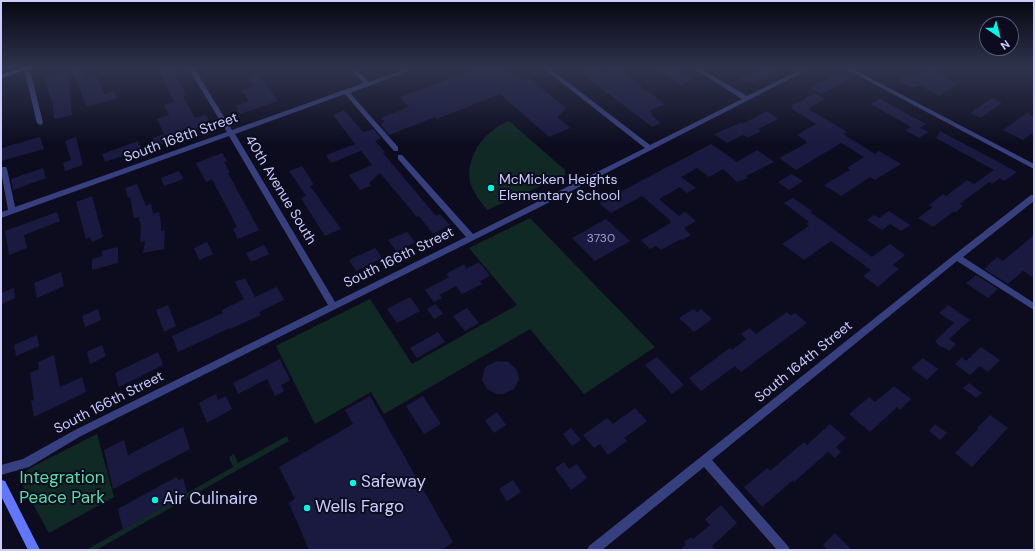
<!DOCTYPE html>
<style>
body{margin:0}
#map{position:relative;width:1035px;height:551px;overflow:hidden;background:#0d0c1f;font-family:"DM Sans",sans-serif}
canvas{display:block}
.frame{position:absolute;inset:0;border:2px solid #cbcdff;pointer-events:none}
.north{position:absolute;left:979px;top:16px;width:40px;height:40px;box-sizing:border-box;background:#0d0c1f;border:1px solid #595979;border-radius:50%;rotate:145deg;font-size:11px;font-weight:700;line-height:16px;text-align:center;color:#cbcdff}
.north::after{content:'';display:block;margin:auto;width:14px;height:18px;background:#00f5e7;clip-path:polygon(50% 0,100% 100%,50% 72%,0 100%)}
</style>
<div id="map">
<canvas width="1035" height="551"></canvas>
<div class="frame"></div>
<div class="north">N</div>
</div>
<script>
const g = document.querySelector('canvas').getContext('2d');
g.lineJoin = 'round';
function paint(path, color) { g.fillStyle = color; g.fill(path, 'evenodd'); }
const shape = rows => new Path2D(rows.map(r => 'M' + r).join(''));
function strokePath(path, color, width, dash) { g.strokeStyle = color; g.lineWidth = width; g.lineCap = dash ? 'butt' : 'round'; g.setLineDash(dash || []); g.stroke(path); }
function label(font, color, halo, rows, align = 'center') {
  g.font = font + ' "DM Sans",sans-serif'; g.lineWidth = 4; g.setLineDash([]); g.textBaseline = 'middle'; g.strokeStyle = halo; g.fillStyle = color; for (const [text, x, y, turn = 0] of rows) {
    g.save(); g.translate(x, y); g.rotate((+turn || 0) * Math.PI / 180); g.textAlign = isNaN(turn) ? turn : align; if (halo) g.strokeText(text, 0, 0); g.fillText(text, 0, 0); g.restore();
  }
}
paint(shape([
 [509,121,565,170,565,175,487,210,477,197,470,183,469,170,472,158,477,147,486,136,497,127],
 [530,218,655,347,584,394,530,329,384,414,371,392,315,424,276,346,370,299,412,364,517,305,469,248],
 [97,434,114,497,49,533,23,486,21,480,23,474,30,468],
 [287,436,289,441,96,550,86,550,233,467,229,457,234,454,238,463]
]), '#102924');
paint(shape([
 [71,68,82,68,86,78,96,75,104,94,114,91,118,98,87,107],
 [158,68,171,68,187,95,183,96,195,118,206,115,211,124,178,136,179,138,156,146,152,138,164,134,157,119,169,115,164,105,174,102],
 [478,68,482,69,486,68,505,68,517,78,523,80,529,78,566,108,557,117,570,128,549,137,500,94,437,119,435,117,389,135,381,125,384,121,381,118,409,107,400,97],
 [593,68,597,68,602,72,612,68,618,68,642,86,640,86,665,104,649,111,653,114,651,115,661,123,652,127,581,73],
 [655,68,674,68,693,79,681,85],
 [763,68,782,68,749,84,739,78],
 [931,69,947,77,945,78,958,84,939,96,918,85,913,88,898,80,906,75,914,79],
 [68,71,72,115,54,119,53,105,44,78],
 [838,73,850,79,822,94,810,88],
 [259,75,278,101,240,114,235,106,249,101,242,90,254,86,248,79],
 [814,93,825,99,809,108,810,110,847,132,843,134,875,154,879,151,901,164,875,180,870,177,841,196,824,185,850,170,847,168,864,157,841,143,796,170,779,158,807,143,805,142,807,141,797,135,816,124,791,108,793,107,791,106,796,102,798,103],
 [993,98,1002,103,981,118,970,113],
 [880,99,926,124,920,128,928,132,919,138,905,130,911,127,871,104],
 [344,110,363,132,373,129,381,138,375,141,385,152,383,153,436,216,440,214,450,225,433,234,419,216,417,217,380,173,369,183,371,186,360,190,349,175,372,165,361,151,331,163,326,155,355,144,333,115],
 [767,111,778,119,758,129,761,131,748,138,743,135,727,143,714,134,740,123,742,124],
 [1027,113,1034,117,1034,132,1023,140,1003,130],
 [940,131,1017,172,1004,181,1000,178,992,184,989,182,960,204,963,206,956,212,954,211,933,227,918,218,933,207,929,205,943,194,946,196,967,180,974,184,994,170,936,138],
 [40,137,44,149,1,161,1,148],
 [76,137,83,165,65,171,63,163,71,160,65,141],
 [138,141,142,149,105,162,102,154],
 [711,144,737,162,757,150,774,162,746,176,748,178,737,182,723,169,709,177,697,168,681,177,696,188,687,193,680,187,659,199,679,216,685,212,696,221,684,228,691,235,682,240,681,239,661,250,656,246,650,249,641,240,671,223,669,221,671,221,642,196,611,213,599,203],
 [222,153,227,161,224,162,230,173,228,173,259,230,238,239,233,229,237,227,212,179,206,182,196,163],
 [302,166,314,185,310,186,341,229,325,236,301,198,306,196,289,171],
 [43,168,46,178,13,190,11,179],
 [179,171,183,179,164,186,161,178],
 [792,174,803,181,789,190,778,182],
 [137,184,146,206,151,204,153,214,159,212,161,224,161,231,165,230,164,249,143,253,145,241,140,242,141,227,139,217,134,218,130,197,128,198,125,188],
 [92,196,103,237,92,242,90,237,86,239,76,202],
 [793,198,812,211,810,212,872,257,890,244,905,255,893,265,899,269,878,287,863,276,871,270,831,241,804,260,782,244,809,226,806,224,809,222,784,203],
 [889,211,910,225,901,231,890,224,882,230,867,220,874,215,879,218],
 [57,212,60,221,24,235,27,248,9,255,5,231],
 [606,219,630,241,595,261,572,238],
 [407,232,415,242,397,252,388,240],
 [1034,235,1034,278,1023,271,1008,284,984,269,997,257,1003,261],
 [207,242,213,254,199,260,194,248],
 [264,245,269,254,251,262,246,253],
 [118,247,118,263,92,270,92,259,102,256,102,251],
 [375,248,382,258,356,271,349,260],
 [479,262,490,276,480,281,482,284,462,294,456,286,439,295,442,298,434,302,425,290,449,277,446,274,464,264,467,268],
 [61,272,64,286,37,298,34,283],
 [976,275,998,289,988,298,966,283],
 [245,278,255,297,277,287,284,300,259,312,261,315,230,329,230,328,178,352,172,336,223,313,222,310,244,299,235,282],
 [14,288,15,298,2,304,1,293],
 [410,297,420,311,397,323,387,309],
 [436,304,443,314,434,319,427,309],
 [168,305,176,326,164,332,156,310],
 [948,305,970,320,949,339,956,344,949,351,941,346,940,347,935,341,954,323,939,313],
 [467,308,479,323,465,331,453,316],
 [98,309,101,320,85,327,82,316],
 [693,309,697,312,701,309,712,319,694,332,679,318],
 [787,312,791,316,795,313,807,323,741,372,735,366,701,391,689,378,730,348,732,350,746,339,741,334,749,328,756,334],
 [438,332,445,342,417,358,410,348],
 [37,335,39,346,16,356,14,345],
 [102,345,106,356,90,364,87,352],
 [981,347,1000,360,988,372,980,366,970,375,955,364,962,357,966,361],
 [158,352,163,365,119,387,115,373],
 [54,355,60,387,82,377,86,392,34,417,31,401,34,400,30,373,39,369,38,362],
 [657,357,684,385,672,394,645,365],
 [923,358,938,369,927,380,911,368],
 [280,359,290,380,281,385,284,391,275,396,267,379,238,394,233,383],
 [497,361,508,362,516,369,518,374,519,379,514,389,503,394,497,394,487,389,482,380,484,370,487,366],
 [969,383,982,393,976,398,963,388],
 [894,386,911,399,900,410,897,407,870,432,849,414,869,397,875,402],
 [216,394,218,400,226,396,232,409,207,423,199,403],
 [370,396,453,542,442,550,309,550,289,503,295,499,279,467,353,424,345,410],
 [423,396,441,424,424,434,406,406],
 [635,408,647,421,624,438,627,441,608,455,600,444,594,448,583,435,607,418,613,424],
 [497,412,506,425,494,433,485,420],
 [990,415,1008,428,972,467,955,453,978,429,977,428],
 [830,424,846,438,836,447,841,452,835,458,828,452,794,482,793,480,762,507,744,487,767,468,770,471,804,442,807,445],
 [935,424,947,433,940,440,929,431],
 [183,427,190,449,113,489,104,450,124,440,128,455],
 [571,428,581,440,572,446,563,434],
 [564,462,569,469,577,464,587,478,571,490,555,468],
 [176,477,179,480,183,478,187,493,123,530,118,509],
 [513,480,521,492,507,501,499,489],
 [721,505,737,523,712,546,715,550,680,550,686,545,684,542,691,537,693,539,710,525,705,519],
 [835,533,852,550,828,550,823,545]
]), '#1a1940');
paint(shape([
 [25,68,30,69,43,123,42,124,40,125,37,123,24,69,25,68],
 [188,68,194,68,232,130,364,83,349,68,355,68,369,82,408,68,416,68,350,93,398,147,398,151,394,151,345,94,235,134,335,302,466,237,398,159,398,155,402,155,473,234,645,148,543,68,549,68,650,145,742,99,693,68,700,68,747,96,804,68,811,68,538,208,81,436,29,467,1,475,1,465,23,459,75,430,328,305,229,136,1,218,1,212,8,210,1,171,2,167,6,167,7,169,15,207,227,132,188,68],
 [844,68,851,68,1034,164,1034,169,844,68],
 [1031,195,1034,195,1034,201,963,257,1034,303,1034,310,957,261,712,460,788,546,790,550,777,550,704,467,602,550,587,550,589,546,954,255,1031,195]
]), '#37407e');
paint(shape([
 [24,68,32,68,1,78,1,74,24,68],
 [1,480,5,481,40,550,28,550,1,496,1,480]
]), '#6277ff');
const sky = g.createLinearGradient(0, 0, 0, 145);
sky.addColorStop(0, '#070711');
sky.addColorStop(0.47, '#2f344d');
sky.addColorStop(1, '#2f344d00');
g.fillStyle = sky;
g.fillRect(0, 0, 1035, 145);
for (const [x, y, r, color] of [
 [491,188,4,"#00f5e7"],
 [353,483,4,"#00f5e7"],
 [155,500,4,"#00f5e7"],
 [307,508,4,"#00f5e7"]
]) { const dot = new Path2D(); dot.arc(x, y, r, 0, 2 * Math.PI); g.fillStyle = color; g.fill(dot); strokePath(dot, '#0d0c1f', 1.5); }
label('12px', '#9fa0cf', null, [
 ["3730",601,239]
]);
label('14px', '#cbcdff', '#0d0c1f', [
 ["South 168th Street",181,138,-20],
 ["40th Avenue South",280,190,59],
 ["South 166th Street",399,258,-26],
 ["South 164th Street",804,362,-39],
 ["South 166th Street",109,403,-27]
]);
label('14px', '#cbcdff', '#0d0c1f', [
 ["McMicken Heights",499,180],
 ["Elementary School",499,196]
], 'left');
label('17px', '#57dea7', '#0d0c1f', [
 ["Integration",62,479],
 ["Peace Park",62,499]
]);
label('17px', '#cbcdff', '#0d0c1f', [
 ["Safeway",361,483],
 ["Air Culinaire",163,500],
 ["Wells Fargo",315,508]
], 'left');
</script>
